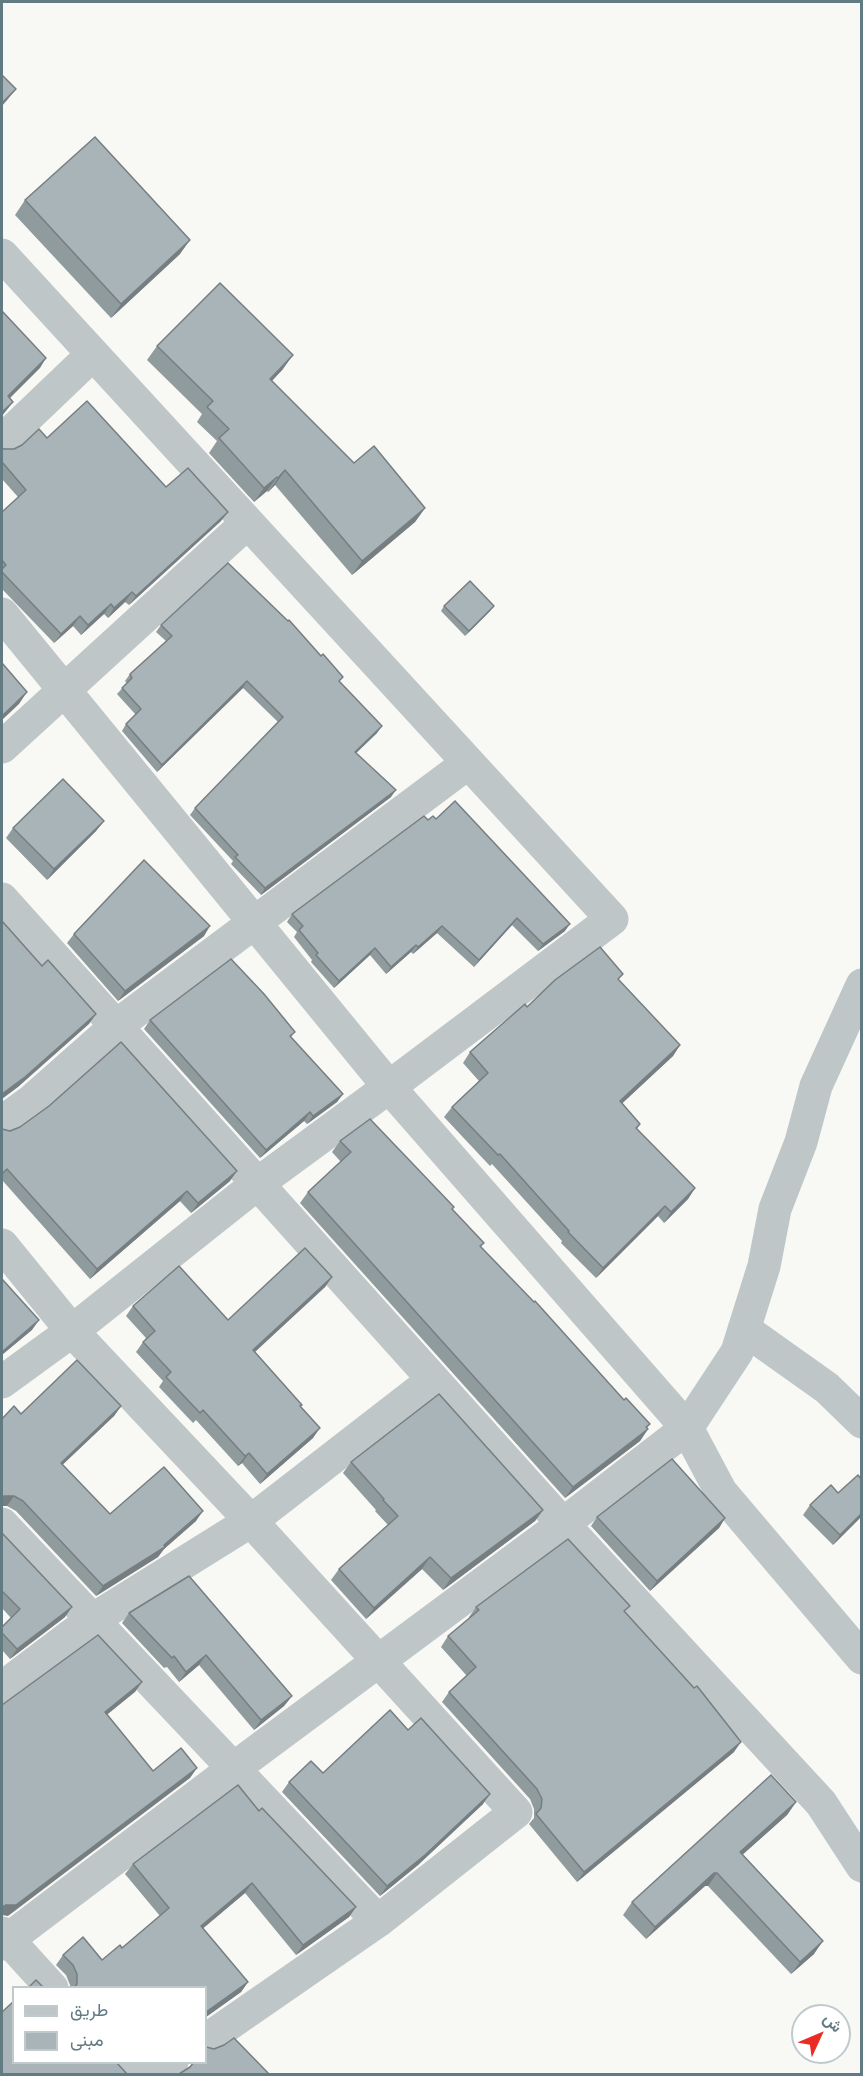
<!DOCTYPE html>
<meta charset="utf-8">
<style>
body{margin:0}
#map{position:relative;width:863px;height:2076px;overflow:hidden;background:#f8f8f5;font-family:Poppins,Vazirmatn,sans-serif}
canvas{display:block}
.frame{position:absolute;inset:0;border:3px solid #627a82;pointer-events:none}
.legend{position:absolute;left:12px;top:1986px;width:195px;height:78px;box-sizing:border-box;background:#fff;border:2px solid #c0cacd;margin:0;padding:8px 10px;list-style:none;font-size:18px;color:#627a82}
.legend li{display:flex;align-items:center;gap:12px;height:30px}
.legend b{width:30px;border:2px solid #c0cacd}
.north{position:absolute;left:791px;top:2004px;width:60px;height:60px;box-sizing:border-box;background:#fff;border:2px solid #c0cacd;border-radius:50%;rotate:46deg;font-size:16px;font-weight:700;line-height:24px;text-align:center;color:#627a82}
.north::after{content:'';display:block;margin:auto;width:21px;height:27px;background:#ea2c24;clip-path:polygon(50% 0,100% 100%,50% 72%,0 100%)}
</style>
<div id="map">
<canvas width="863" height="2076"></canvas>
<div class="frame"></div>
<ul class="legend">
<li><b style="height:8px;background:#bfc6c8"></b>طريق</li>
<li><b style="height:16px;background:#a8b4b8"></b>مبنى</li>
</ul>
<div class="north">ش</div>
</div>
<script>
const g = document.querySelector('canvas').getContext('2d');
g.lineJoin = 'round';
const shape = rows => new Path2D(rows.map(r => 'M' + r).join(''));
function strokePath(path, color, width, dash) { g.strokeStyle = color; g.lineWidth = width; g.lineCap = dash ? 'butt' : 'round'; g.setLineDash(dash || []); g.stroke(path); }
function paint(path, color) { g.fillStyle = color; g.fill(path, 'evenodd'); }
strokePath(shape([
 [2,255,612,919,389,1087,257,1184,72,1331,2,1382],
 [2,441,92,355],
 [2,614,389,1087,687,1428,721,1492,862,1658],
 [2,747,247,523],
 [2,899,563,1524,821,1803,862,1866],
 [2,1122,30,1102,116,1026,468,763],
 [2,1245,72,1331,251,1521,516,1812,378,1921,206,2040],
 [744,1329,827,1388,862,1422],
 [2,1524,378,1921],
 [2,1688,92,1620,251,1521,433,1380],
 [2,1933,52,1988],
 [2,1944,233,1769,563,1524,687,1428,737,1352,764,1266,775,1209,801,1142,816,1086,862,985],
 [124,2062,136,2074],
 [155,2074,172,2062]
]), '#bfc6c8', 33);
paint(shape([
 [25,200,180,254,111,318,15,215],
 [157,346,283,369,272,381,354,463,425,508,415,522,352,575,275,485,268,492,267,491,254,502,209,453,217,441,197,422,202,414,147,360],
 [47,438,166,487,221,521,129,605,125,602,108,618,104,614,81,635,73,626,54,643,2,589,2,512,18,497,2,479,2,448,4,449,14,449],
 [444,606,490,611,465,636,441,611],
 [161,625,340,682,377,733,356,753,391,797,261,895,231,864,233,861,190,815,195,808,278,722,243,688,157,772,122,731,126,724,136,715,117,694,127,683,125,681,130,674,166,641,156,632],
 [424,816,565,931,538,951,512,925,474,967,437,933,413,954,411,952,386,974,370,955,334,988,311,962,312,960,294,937,297,932,287,922,292,914],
 [104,821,96,831,47,880,6,838,13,828],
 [74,934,204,936,118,1001,67,943],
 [619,980,680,1045,673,1056,622,1103,640,1124,637,1129,695,1188,688,1199,664,1223,658,1216,596,1278,561,1243,562,1241,492,1164,490,1166,444,1117,452,1107,479,1081,463,1063,470,1052,527,1007],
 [150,1020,295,1032,291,1037,343,1094,337,1102,307,1124,304,1121,260,1158,144,1029],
 [2,1129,230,1181,191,1213,180,1201,90,1279,2,1180],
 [340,1141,452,1209,484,1243,481,1247,648,1429,640,1441,565,1498,300,1203,308,1192,341,1162,332,1152],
 [332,1277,325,1287,255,1352,301,1407,313,1438,260,1484,242,1463,238,1466,196,1420,193,1423,159,1387,163,1381,136,1352,143,1342,146,1338,126,1316,133,1306,228,1320],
 [121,1406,114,1416,62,1464,110,1514,196,1521,164,1549,158,1557,96,1596,16,1511,7,1506,21,1414],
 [351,1462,543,1510,535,1521,443,1590,422,1569,366,1619,331,1580,339,1569,388,1525,375,1511,376,1510,343,1473],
 [838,1493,861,1517,833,1545,803,1515,810,1505],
 [597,1517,725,1518,719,1528,650,1591,591,1526],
 [2,1533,65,1617,10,1659,2,1650,2,1627,11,1618,2,1608],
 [476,1607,625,1612,734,1752,577,1882,529,1824,534,1818,534,1809,530,1799,442,1702,449,1692,467,1676,441,1647,448,1636,470,1618,469,1617],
 [129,1613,292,1696,284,1706,254,1730,199,1665,179,1682,167,1667,164,1668,122,1623],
 [408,1730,483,1804,418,1865,380,1896,282,1792,289,1782,323,1773],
 [796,1802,787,1815,742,1855,814,1954,791,1974,708,1886,705,1886,646,1939,623,1915,632,1902],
 [259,1811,356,1907,349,1917,296,1955,245,1893,203,1928,248,1982,241,1992,206,2017,206,1988,70,1988,70,1985,66,1975,56,1965,63,1955,102,1960,122,1948,160,1916,125,1874,133,1864]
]), '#909b9e');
paint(shape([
 [16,89,8,99,2,106,2,103],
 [190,240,180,254,111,318,121,304],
 [293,355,283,369,260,393,270,379],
 [46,358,40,368,2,406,8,396],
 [13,402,6,411,2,416,2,412],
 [285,470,275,485,268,492,278,478],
 [277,477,267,491,254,502,264,488],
 [425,508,415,522,352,575,362,561],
 [228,512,221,521,129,605,136,596],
 [132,592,125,602,108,618,114,608],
 [111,604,104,614,81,635,88,625],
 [494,606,490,611,465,636,469,631],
 [80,616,73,626,54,643,61,634],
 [247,681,243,688,157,772,162,765],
 [27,692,19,704,2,720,2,716],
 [382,726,377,733,351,758,355,752],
 [396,790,391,797,261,895,265,888],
 [104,821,96,831,47,880,54,869],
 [517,918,512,925,474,967,479,960],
 [570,924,565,931,538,951,543,944],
 [210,926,204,936,118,1001,125,991],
 [442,926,437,933,413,954,418,947],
 [416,945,411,952,386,974,391,967],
 [375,948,370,955,334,988,339,981],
 [96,1014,89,1024,18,1087,2,1099,2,1094],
 [680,1045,673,1056,613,1112,620,1101],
 [343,1094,337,1102,307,1124,313,1116],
 [310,1112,304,1121,260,1158,266,1150],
 [237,1171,230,1181,191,1213,198,1203],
 [695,1188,688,1199,664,1223,671,1212],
 [187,1191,180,1201,90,1279,97,1269],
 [665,1206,658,1216,596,1278,603,1268],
 [332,1277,325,1287,246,1360,253,1350],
 [39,1320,32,1330,2,1355,2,1352],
 [121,1406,114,1416,54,1473,61,1463],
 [650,1424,644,1432,648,1429,640,1441,565,1498,573,1487],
 [320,1428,313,1438,260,1484,267,1474],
 [249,1453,242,1463,238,1466,245,1456],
 [4,1496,14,1496,7,1506,2,1506,2,1497],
 [543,1510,535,1521,443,1590,451,1578],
 [203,1511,196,1521,164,1549,158,1557,96,1596,103,1586,164,1545],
 [861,1514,861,1517,833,1545,840,1535],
 [725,1518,719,1528,650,1591,657,1581],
 [430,1557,422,1569,366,1619,374,1608],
 [72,1607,65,1617,10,1659,17,1649],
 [206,1655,199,1665,179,1682,186,1672],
 [142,1682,135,1692,98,1722,105,1712],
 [292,1696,284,1706,254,1730,261,1720],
 [741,1742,734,1752,577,1882,584,1872],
 [197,1768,190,1778,8,1916,2,1915,2,1907],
 [490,1794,483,1804,418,1865,380,1896,387,1886],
 [796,1802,787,1815,731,1865,740,1852],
 [714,1873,717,1873,708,1886,705,1886,646,1939,655,1927],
 [252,1883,245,1893,194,1936,201,1926],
 [356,1907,349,1917,296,1955,303,1945],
 [823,1941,814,1954,791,1974,800,1962],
 [248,1982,241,1992,206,2017,206,2012]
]), '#767e81');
const building = shape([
 [2,75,16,89,2,103,2,75],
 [95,137,190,240,121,304,25,200,95,137],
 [220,283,293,355,270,379,354,463,374,446,425,508,362,561,285,470,278,478,277,477,264,488,219,438,229,429,207,407,213,401,157,346,220,283],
 [2,311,46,358,8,396,13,402,2,412,2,311],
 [87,401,166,487,188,468,228,512,136,596,132,592,114,608,111,604,88,625,80,616,61,634,2,572,2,569,6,565,2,560,2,512,26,490,2,462,2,448,4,449,14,449,22,445,39,429,47,438,87,401],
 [228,563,288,621,289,620,321,656,323,654,343,677,339,681,382,726,355,752,396,790,265,888,235,857,238,855,195,808,283,717,247,681,162,765,126,724,141,709,122,688,132,678,130,674,172,636,161,625,228,563],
 [470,581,494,606,469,631,444,606,470,581],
 [2,663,27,692,2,716,2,663],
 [63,779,104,821,54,869,13,828,63,779],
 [455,801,570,924,543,944,517,918,479,960,442,926,418,947,416,945,391,967,375,948,339,981,316,955,318,953,299,930,303,926,292,914,424,816,428,820,433,816,436,819,455,801],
 [144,860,210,926,125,991,74,934,144,860],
 [2,921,42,966,48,960,96,1014,25,1077,2,1094,2,921],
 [600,947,623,974,618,979,680,1045,620,1101,640,1124,636,1128,695,1188,671,1212,665,1206,603,1268,568,1232,569,1231,500,1154,498,1155,452,1107,488,1073,470,1052,525,1004,527,1007,555,980,600,947],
 [231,959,264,994,295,1032,290,1036,343,1094,313,1116,310,1112,266,1150,150,1020,231,959],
 [121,1042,237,1171,198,1203,187,1191,97,1269,7,1169,2,1174,2,1129,10,1131,20,1127,49,1106,121,1042],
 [370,1119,454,1207,452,1209,484,1243,480,1246,534,1302,535,1301,624,1400,626,1398,650,1424,646,1427,648,1429,573,1487,308,1192,351,1152,340,1141,370,1119],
 [305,1248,332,1277,253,1350,302,1405,300,1406,320,1428,267,1474,249,1453,245,1456,203,1410,200,1413,166,1377,171,1372,143,1342,155,1331,133,1306,179,1266,228,1320,305,1248],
 [2,1279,39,1320,2,1352,2,1279],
 [77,1360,121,1406,61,1463,110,1514,164,1467,203,1511,164,1545,165,1547,103,1586,23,1501,14,1496,4,1496,2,1497,2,1419,14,1406,21,1414,77,1360],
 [439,1394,543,1510,451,1578,430,1557,374,1608,339,1569,398,1516,383,1500,384,1499,351,1462,439,1394],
 [672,1459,725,1518,657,1581,597,1517,672,1459],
 [858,1475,861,1479,861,1514,840,1535,810,1505,831,1485,838,1493,858,1475],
 [2,1533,72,1607,17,1649,2,1633,2,1627,20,1609,2,1591,2,1533],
 [568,1539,630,1606,624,1611,694,1688,697,1686,741,1742,584,1872,536,1814,541,1808,542,1799,537,1789,449,1692,476,1667,448,1636,479,1610,476,1607,568,1539],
 [189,1576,292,1696,261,1720,206,1655,186,1672,174,1656,172,1658,129,1613,189,1576],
 [98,1635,142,1682,105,1712,153,1771,181,1748,197,1768,16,1905,6,1905,2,1907,2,1705,98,1635],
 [390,1710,408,1730,421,1718,490,1794,425,1855,387,1886,289,1782,311,1761,323,1773,390,1710],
 [771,1775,796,1802,740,1852,823,1941,800,1962,717,1873,714,1873,655,1927,632,1902,771,1775],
 [238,1785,259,1811,262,1808,356,1907,303,1945,252,1883,201,1926,248,1982,206,2012,206,1988,74,1988,77,1984,77,1974,73,1965,63,1955,83,1937,102,1960,120,1945,122,1948,169,1908,133,1864,238,1785],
 [36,1980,44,1988,28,1988,36,1980],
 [14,2001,14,2062,116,2062,127,2074,2,2074,2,2012,14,2001],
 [234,2038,269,2074,179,2074,190,2067,194,2062,206,2062,206,2047,214,2049,224,2045,234,2038]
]);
paint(building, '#a8b4b8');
strokePath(building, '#767e81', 1.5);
</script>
